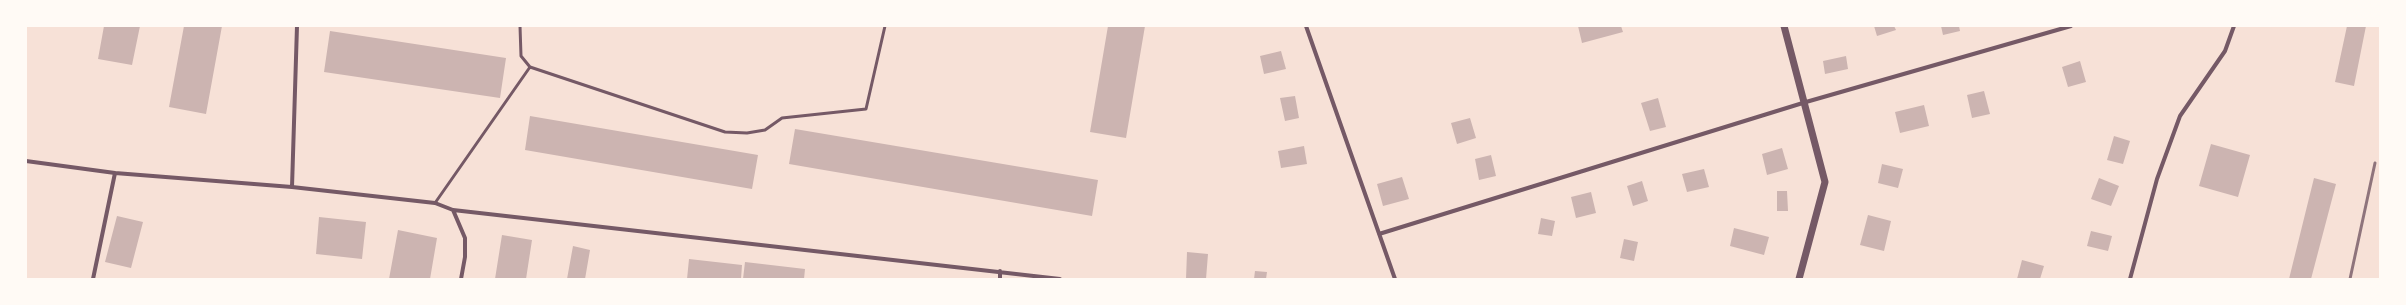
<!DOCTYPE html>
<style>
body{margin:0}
#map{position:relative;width:2406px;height:305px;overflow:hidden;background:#f7e1d7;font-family:Overpass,sans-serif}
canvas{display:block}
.frame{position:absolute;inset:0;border:27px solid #fffaf5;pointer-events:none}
</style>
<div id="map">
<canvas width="2406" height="305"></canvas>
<div class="frame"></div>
</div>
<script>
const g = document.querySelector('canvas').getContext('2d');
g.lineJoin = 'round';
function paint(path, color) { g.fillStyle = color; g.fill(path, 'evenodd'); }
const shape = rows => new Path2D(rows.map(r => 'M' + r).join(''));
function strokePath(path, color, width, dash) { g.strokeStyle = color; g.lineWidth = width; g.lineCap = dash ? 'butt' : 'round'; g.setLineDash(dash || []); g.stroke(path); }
paint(shape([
 [104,26,140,26,132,65,98,59],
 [184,26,222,26,206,114,169,107],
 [1108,26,1145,26,1126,138,1090,132],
 [1578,26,1621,26,1623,32,1582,43],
 [1874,26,1894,26,1896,30,1877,36],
 [1941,26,1959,26,1960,31,1943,35],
 [2347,26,2366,26,2354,86,2335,82],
 [330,31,506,58,500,98,324,72],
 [1281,51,1286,69,1264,74,1260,56],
 [1846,56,1848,69,1825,74,1823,61],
 [2080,61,2086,82,2068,87,2062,67],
 [1984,91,1990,114,1972,118,1967,95],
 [1295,96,1299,118,1285,121,1280,98],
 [1658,98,1666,127,1650,131,1641,103],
 [1924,105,1929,126,1900,133,1895,112],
 [530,116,758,155,752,189,525,150],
 [1470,118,1476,138,1457,144,1451,123],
 [795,129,1098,180,1092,216,789,164],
 [2114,136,2130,141,2123,164,2107,160],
 [2211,144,2250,155,2238,197,2199,186],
 [1304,146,1307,164,1281,168,1278,151],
 [1782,148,1788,169,1767,175,1762,154],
 [1491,155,1496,176,1479,180,1475,159],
 [1882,164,1903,169,1898,188,1878,183],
 [1704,169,1709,187,1687,192,1682,174],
 [1402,177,1409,199,1383,206,1377,184],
 [2099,178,2119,186,2111,206,2091,199],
 [2314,178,2336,184,2311,279,2289,279],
 [1642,181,1648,201,1633,206,1627,186],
 [1777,191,1787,191,1788,211,1777,211],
 [1591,192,1596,213,1576,218,1571,197],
 [1868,215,1891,221,1884,251,1860,245],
 [117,216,143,222,131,268,105,262],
 [319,217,366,222,362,259,316,254],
 [1541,218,1555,221,1552,236,1538,234],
 [1734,228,1769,237,1764,255,1730,246],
 [398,230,437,238,430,279,389,279],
 [2091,231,2112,236,2108,251,2087,246],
 [502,235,532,240,526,279,495,279],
 [1624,239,1638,242,1634,261,1620,258],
 [573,246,590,250,585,279,567,279],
 [1187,252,1208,254,1206,279,1186,279],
 [689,259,742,265,741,279,687,279],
 [2022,260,2044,266,2040,279,2017,279],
 [745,262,805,269,804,279,743,279],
 [1255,271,1267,272,1266,279,1254,279]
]), '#ccb4b1');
strokePath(shape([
 [520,26,521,56,530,67,725,132,747,133,765,130,782,118,866,109,885,26],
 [435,203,530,67]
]), '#755966', 3);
strokePath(shape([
 [1306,26,1395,279],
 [26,161,115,173,292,187,435,203,453,210,1060,279],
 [292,187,297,26],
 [453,210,465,238,465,257,461,279],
 [1379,234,1806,102,2071,26],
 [93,279,115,173],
 [1000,279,1000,271],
 [2130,279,2157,179,2180,116,2225,51,2234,26]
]), '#755966', 4);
strokePath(shape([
 [1784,26,1825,182,1799,279]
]), '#755966', 7);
strokePath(shape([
 [2350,279,2375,163]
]), '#8f747c', 3);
</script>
